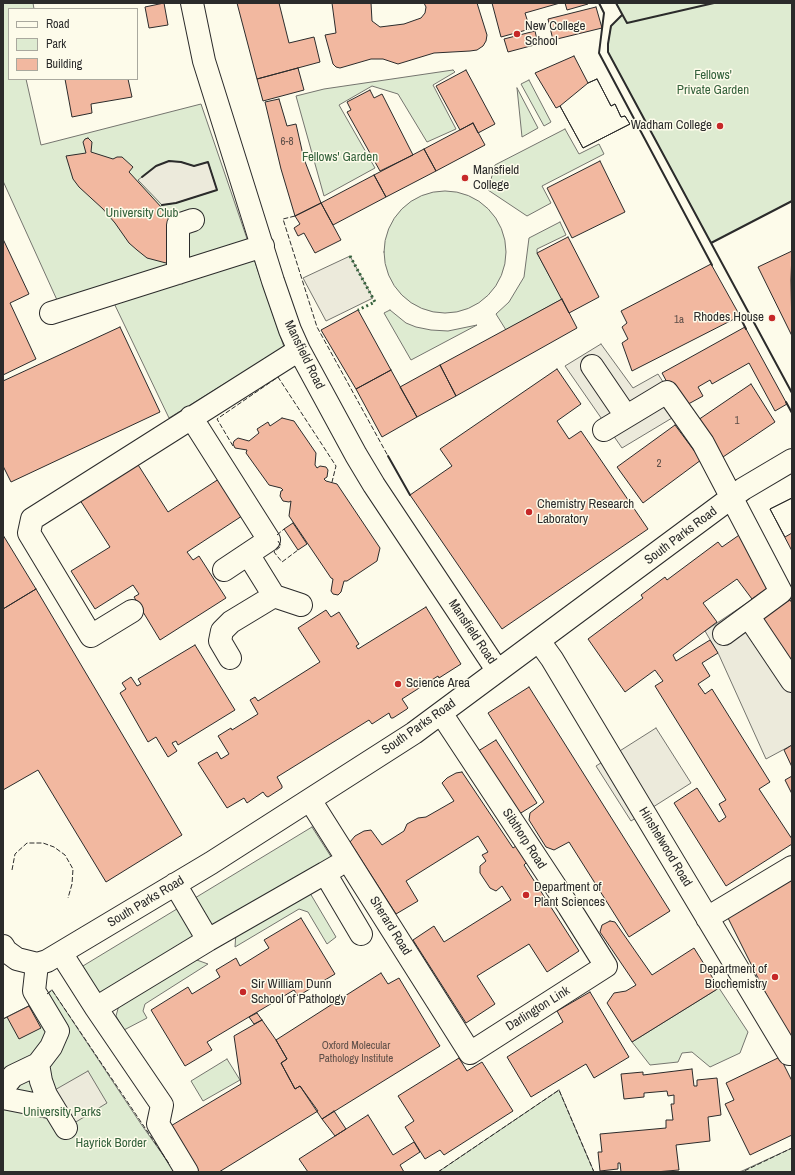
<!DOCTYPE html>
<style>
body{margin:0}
#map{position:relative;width:795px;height:1175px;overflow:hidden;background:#fdfbea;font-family:"Archivo Narrow",sans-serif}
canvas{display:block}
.frame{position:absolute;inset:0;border:4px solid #2b2b2b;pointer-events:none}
.legend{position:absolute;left:8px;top:8px;width:130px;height:72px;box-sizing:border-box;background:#fdfbea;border:1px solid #a9a89e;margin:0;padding:5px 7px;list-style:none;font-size:12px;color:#2b2b2b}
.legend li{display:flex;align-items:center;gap:8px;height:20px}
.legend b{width:20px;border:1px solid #a9a89e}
</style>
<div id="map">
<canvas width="795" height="1175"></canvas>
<div class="frame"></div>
<ul class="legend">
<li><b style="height:5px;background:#fdfbea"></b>Road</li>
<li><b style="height:11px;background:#deebd1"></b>Park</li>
<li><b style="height:11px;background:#f2b8a0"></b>Building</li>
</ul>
</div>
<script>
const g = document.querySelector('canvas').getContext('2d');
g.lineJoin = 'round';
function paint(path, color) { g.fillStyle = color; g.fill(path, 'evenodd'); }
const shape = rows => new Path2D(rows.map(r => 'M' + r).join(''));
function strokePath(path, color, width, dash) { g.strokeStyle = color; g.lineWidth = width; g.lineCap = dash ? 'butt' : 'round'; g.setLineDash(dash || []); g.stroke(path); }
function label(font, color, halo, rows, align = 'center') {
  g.font = font + ' "Archivo Narrow",sans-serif'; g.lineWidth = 3; g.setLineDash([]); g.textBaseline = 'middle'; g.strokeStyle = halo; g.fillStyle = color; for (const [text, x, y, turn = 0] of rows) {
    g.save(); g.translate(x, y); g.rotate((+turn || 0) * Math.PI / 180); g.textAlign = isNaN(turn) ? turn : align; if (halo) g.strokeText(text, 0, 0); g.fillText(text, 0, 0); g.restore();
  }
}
const green = shape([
 [3,3,33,3,34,9,9,9,9,79,26,79,41,145,201,104,284,347,169,418,112,299,62,311,3,181,3,3],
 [616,3,792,3,792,201,711,243,608,52,608,44,611,26,622,15,616,3],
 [453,70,455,72,433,85,456,129,427,142,398,94,372,86,339,105,375,168,324,196,296,96,324,89,453,70],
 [529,80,551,122,544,126,521,84,529,80],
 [517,88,538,128,522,137,517,88],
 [565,129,579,154,599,144,604,154,542,186,551,203,527,216,488,190,495,165,565,129],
 '384 252a61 61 0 1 1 122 0a61 61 0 1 1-122 0Z',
 [560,222,566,235,537,249,537,253,562,299,506,330,496,314,509,302,524,277,529,238,560,222],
 [390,310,406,323,416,327,431,330,448,331,477,325,411,360,384,313,390,310],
 [312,827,337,866,96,1008,73,972,312,827],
 [307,888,336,937,327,944,308,912,299,909,235,947,236,932,307,888],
 [194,959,208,964,145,1004,143,1011,147,1018,124,1030,116,1016,119,1005,194,959],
 [719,988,748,1032,740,1053,710,1067,692,1052,682,1053,678,1062,650,1065,632,1042,719,988],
 [52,990,141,1124,175,1172,3,1172,3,1019,40,1000,52,990],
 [227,1059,240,1080,203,1101,191,1081,227,1059],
 [559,1090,594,1172,438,1172,559,1090],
 [792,1148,792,1172,738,1172,742,1171,792,1148]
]);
paint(green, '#deebd1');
strokePath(green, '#74746e', 1);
const parking = shape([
 [169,161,181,162,194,166,208,162,217,190,176,203,162,205,138,180,156,166,169,161],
 [350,256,373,298,326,321,303,278,350,256],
 [601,344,633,388,658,374,682,412,622,448,565,366,601,344],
 [765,591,792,671,792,745,766,759,719,655,705,631,765,591],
 [656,728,691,783,631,821,596,766,656,728],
 [88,1071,107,1103,66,1128,46,1095,88,1071]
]);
paint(parking, '#eceadb');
strokePath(parking, '#74746e', 1);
const building = shape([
 [164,3,168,25,149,28,145,7,164,3],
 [237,3,279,3,289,43,314,37,320,62,257,79,237,3],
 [332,3,371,3,372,21,380,27,404,24,421,18,425,13,426,7,424,3,477,3,487,35,486,41,483,46,477,50,470,51,434,53,398,64,383,59,371,59,340,68,336,67,333,64,325,35,336,33,332,3],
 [492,3,560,3,525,13,530,29,501,37,492,3],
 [565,3,588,3,588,4,567,10,565,3],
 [596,7,602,28,553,40,548,19,596,7],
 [535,31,538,44,508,52,504,39,535,31],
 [574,56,588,83,597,79,611,106,615,104,621,117,625,116,630,124,583,148,560,106,556,108,535,73,574,56],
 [298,68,304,90,263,101,257,79,298,68],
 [466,70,495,124,478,133,473,123,460,130,436,86,466,70],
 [65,79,128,79,132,97,91,104,92,113,72,117,65,79],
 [597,79,611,106,615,104,621,117,625,116,630,124,583,148,560,106,588,83,597,79],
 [370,90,374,98,382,94,413,155,380,171,347,112,351,110,347,102,370,90],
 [279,99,287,126,296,124,304,159,321,203,295,216,281,169,265,102,279,99],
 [473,123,485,145,436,171,424,149,473,123],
 [88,138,92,142,91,152,113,159,117,157,122,157,133,167,129,172,162,208,171,224,169,258,166,263,147,258,137,250,129,243,115,223,103,209,79,187,73,179,66,156,86,153,83,142,85,139,88,138],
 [424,149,436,171,386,197,374,175,424,149],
 [600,161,625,212,572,238,547,188,600,161],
 [374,175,386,197,333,225,321,203,374,175],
 [321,203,341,240,315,253,304,233,298,236,294,228,300,224,295,216,321,203],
 [568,237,599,297,569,313,537,253,568,237],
 [3,239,29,294,10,303,36,359,3,375,3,239],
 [792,251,791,280,792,336,758,267,792,251],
 [711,264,740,316,632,371,622,343,628,339,622,327,627,323,621,311,711,264],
 [562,299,577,328,456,396,440,365,562,299],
 [358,310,391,370,356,389,321,330,358,310],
 [120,327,160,412,11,482,3,466,3,381,120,327],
 [745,327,787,404,775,411,749,363,712,384,710,380,698,387,703,396,681,408,662,373,745,327],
 [440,365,456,396,417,417,400,387,440,365],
 [557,369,581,404,557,421,569,439,581,431,648,529,502,629,410,495,452,466,440,449,557,369],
 [391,370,417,417,382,437,356,389,391,370],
 [751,384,775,422,723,457,698,420,751,384],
 [282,418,294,421,316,453,315,465,317,468,320,466,326,467,328,470,327,477,324,479,326,481,337,484,380,548,377,561,347,581,344,581,341,592,338,595,333,594,331,591,333,579,331,578,289,516,291,501,289,502,283,501,280,496,281,491,283,490,281,488,269,485,246,453,247,450,235,448,233,444,234,441,238,438,249,441,259,433,257,429,268,422,270,426,282,418],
 [675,425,701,460,643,503,617,467,675,425],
 [135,460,168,512,222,477,245,514,187,552,193,560,199,556,226,598,160,640,134,597,139,594,133,585,95,609,71,571,110,547,78,497,135,460],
 [792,498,792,551,770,509,792,498],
 [792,498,792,533,785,537,770,509,792,498],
 [293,523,307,544,298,550,284,529,293,523],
 [745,531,771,586,752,599,737,579,703,603,717,622,673,655,676,661,710,640,718,653,702,663,710,676,698,684,705,694,712,689,770,782,759,789,792,839,792,844,726,886,674,803,697,788,719,822,726,817,719,804,726,800,655,686,663,681,655,670,625,692,588,639,643,598,641,595,665,577,667,580,718,542,722,547,745,531],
 [3,535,36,589,3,609,3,535],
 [36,589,182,835,106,882,38,770,3,790,3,609,36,589],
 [790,600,792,603,792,671,761,616,790,600],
 [426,607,461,664,439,678,438,676,402,699,408,708,407,709,393,718,391,718,389,713,372,724,369,720,277,777,282,786,282,788,268,797,266,796,263,792,247,803,244,798,227,808,198,763,217,752,221,759,229,754,218,736,231,728,232,730,258,714,250,700,255,697,258,701,320,662,298,628,326,610,331,617,339,612,359,644,356,646,358,649,426,607],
 [195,645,235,710,178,745,176,741,172,743,177,751,168,757,156,737,148,742,120,693,126,689,122,683,131,677,137,686,141,684,138,679,195,645],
 [529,687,670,911,629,937,569,842,554,850,546,847,529,820,530,813,544,802,488,713,529,687],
 [496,740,537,803,516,816,475,753,496,740],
 [792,745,792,767,784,750,792,745],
 [462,772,513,848,519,844,529,860,524,865,579,951,547,972,529,944,477,976,495,1004,466,1023,413,940,434,926,444,942,511,900,502,886,496,891,490,888,480,873,480,866,486,861,482,855,488,852,478,836,406,881,418,901,396,914,350,842,355,836,364,831,371,830,382,845,404,831,407,824,418,818,426,817,454,801,442,783,447,778,456,773,462,772],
 [792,776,792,794,785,780,792,776],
 [792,878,792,1041,790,1042,725,912,792,878],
 [301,918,335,974,298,996,294,990,207,1042,212,1050,185,1066,151,1010,188,987,192,994,220,977,216,970,236,958,240,966,269,948,264,940,301,918],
 [610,921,615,922,652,975,694,948,719,988,632,1042,607,1003,614,993,626,991,636,985,600,932,602,925,610,921],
 [381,973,388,984,399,978,440,1046,322,1119,300,1086,295,1089,281,1063,287,1059,276,1040,381,973],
 [590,992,629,1057,594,1078,586,1064,531,1097,507,1057,563,1022,557,1011,590,992],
 [29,1006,41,1028,19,1039,7,1017,29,1006],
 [257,1013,262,1020,254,1024,249,1017,257,1013],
 [262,1020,276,1040,287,1059,281,1063,295,1089,300,1086,318,1111,219,1172,196,1172,169,1127,241,1084,234,1036,262,1020],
 [780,1057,792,1081,792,1135,750,1155,725,1104,734,1100,726,1083,780,1057],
 [459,1058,467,1071,482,1062,513,1111,444,1155,440,1150,425,1159,405,1127,414,1121,398,1096,459,1058],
 [692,1069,694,1086,697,1086,697,1080,717,1078,721,1115,708,1117,710,1141,676,1145,679,1170,655,1172,621,1172,620,1163,618,1163,618,1169,600,1171,598,1152,602,1152,600,1134,666,1128,666,1120,673,1120,671,1104,674,1104,674,1095,668,1096,667,1091,644,1093,644,1097,624,1099,621,1074,643,1072,643,1075,692,1069],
 [334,1111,346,1129,335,1136,322,1119,334,1111],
 [368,1115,393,1155,414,1142,420,1152,400,1165,404,1172,308,1172,299,1159,368,1115]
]);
paint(building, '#f2b8a0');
strokePath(building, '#2b2b2b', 1);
const minor = shape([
 [192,3,204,61,273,281,290,330,299,350,356,455,374,485,497,670],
 [178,273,178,225,193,220],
 [51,313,263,246],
 [592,366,626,416],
 [191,417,269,540,224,570],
 [604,430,667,392,703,443,781,592,724,634],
 [274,596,301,605],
 [132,611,91,636,29,533,32,519,299,350],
 [749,617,792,681],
 [539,641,552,659,789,1054,792,1053],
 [230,658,220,641,222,631,231,622,274,596,248,554],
 [310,800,470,1053,606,966,569,907,441,713],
 [337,866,325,873,361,934],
 [175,884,208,940],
 [707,918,792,867],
 [3,946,6,951,17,959,37,964,47,961,211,863,414,733,743,489,792,460],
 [61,953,96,1008,162,1105,158,1124,187,1172],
 [96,1008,208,940,325,873],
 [38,1064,41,1081,46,1095,66,1128],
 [3,1088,13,1076,38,1064,51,1047,58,1031,34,991,37,964],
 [3,1098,54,1108]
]);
strokePath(minor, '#2b2b2b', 24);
strokePath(minor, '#fdfbea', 22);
strokePath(shape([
 [350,256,375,302,358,310]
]), '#34623c', 3, [2, 3]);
strokePath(shape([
 [295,216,283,219,317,327,388,456],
 [233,446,217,419,278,377,336,466,332,482],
 [277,535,284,529],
 [278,541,281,546,274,552,282,562,298,550],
 [12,870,15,854,27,843,43,843,54,847,65,855,73,869,72,884,68,898],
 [47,994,52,990,170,1165],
 [3,1019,9,1016],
 [438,1172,559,1090,594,1172],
 [738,1172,742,1172,792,1148]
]), '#2b2b2b', 1, [5, 2]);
strokePath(shape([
 [599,3,604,13,599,53,712,265],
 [616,3,627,23,714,3],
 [622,15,611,26,608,44,608,52,792,393],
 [142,177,156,166,169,161,181,162,194,166,208,162,217,190,176,203,162,205],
 [711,243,792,201],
 [739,315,746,329],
 [786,402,792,413],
 [388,456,410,495]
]), '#2b2b2b', 2);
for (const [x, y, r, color] of [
 [517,34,4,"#c62828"],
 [720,126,4,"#c62828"],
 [465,178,4,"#c62828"],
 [772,318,4,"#c62828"],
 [529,512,4,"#c62828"],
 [398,684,4,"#c62828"],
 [526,895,4,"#c62828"],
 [775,977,4,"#c62828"],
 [243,992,4,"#c62828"]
]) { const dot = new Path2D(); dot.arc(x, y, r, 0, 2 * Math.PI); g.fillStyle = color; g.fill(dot); strokePath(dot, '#fdfbea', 1.5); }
label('11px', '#5d4e48', null, [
 ["6-8",287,142],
 ["1a",679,320],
 ["1",737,421],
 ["2",659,464],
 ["Oxford Molecular",356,1046],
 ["Pathology Institute",356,1059]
]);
label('13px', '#2b2b2b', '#fdfbea', [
 ["New College",525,27],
 ["School",525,42],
 ["Wadham College",712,126,"right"],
 ["Mansfield",473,171],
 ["College",473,186],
 ["Rhodes House",764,318,"right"],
 ["Chemistry Research",537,505],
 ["Laboratory",537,520],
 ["Science Area",406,684],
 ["Department of",534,888],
 ["Plant Sciences",534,903],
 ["Department of",767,970,"right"],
 ["Biochemistry",767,985,"right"],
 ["Sir William Dunn",251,985],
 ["School of Pathology",251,1000]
], 'left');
label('13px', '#34623c', '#fdfbea', [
 ["Fellows'",713,76],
 ["Private Garden",713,91],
 ["Fellows' Garden",340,158],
 ["University Club",142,214],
 ["University Parks",62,1113],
 ["Hayrick Border",111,1144]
]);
label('13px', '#2b2b2b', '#fdfbea', [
 ["Mansfield Road",304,355,64],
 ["South Parks Road",681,536,-37],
 ["Mansfield Road",472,632,56],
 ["South Parks Road",419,727,-35],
 ["Sibthorp Road",524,839,57],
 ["Hinshelwood Road",665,847,59],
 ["South Parks Road",146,902,-31],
 ["Sherard Road",390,926,58],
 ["Darlington Link",538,1009,-32]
]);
</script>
